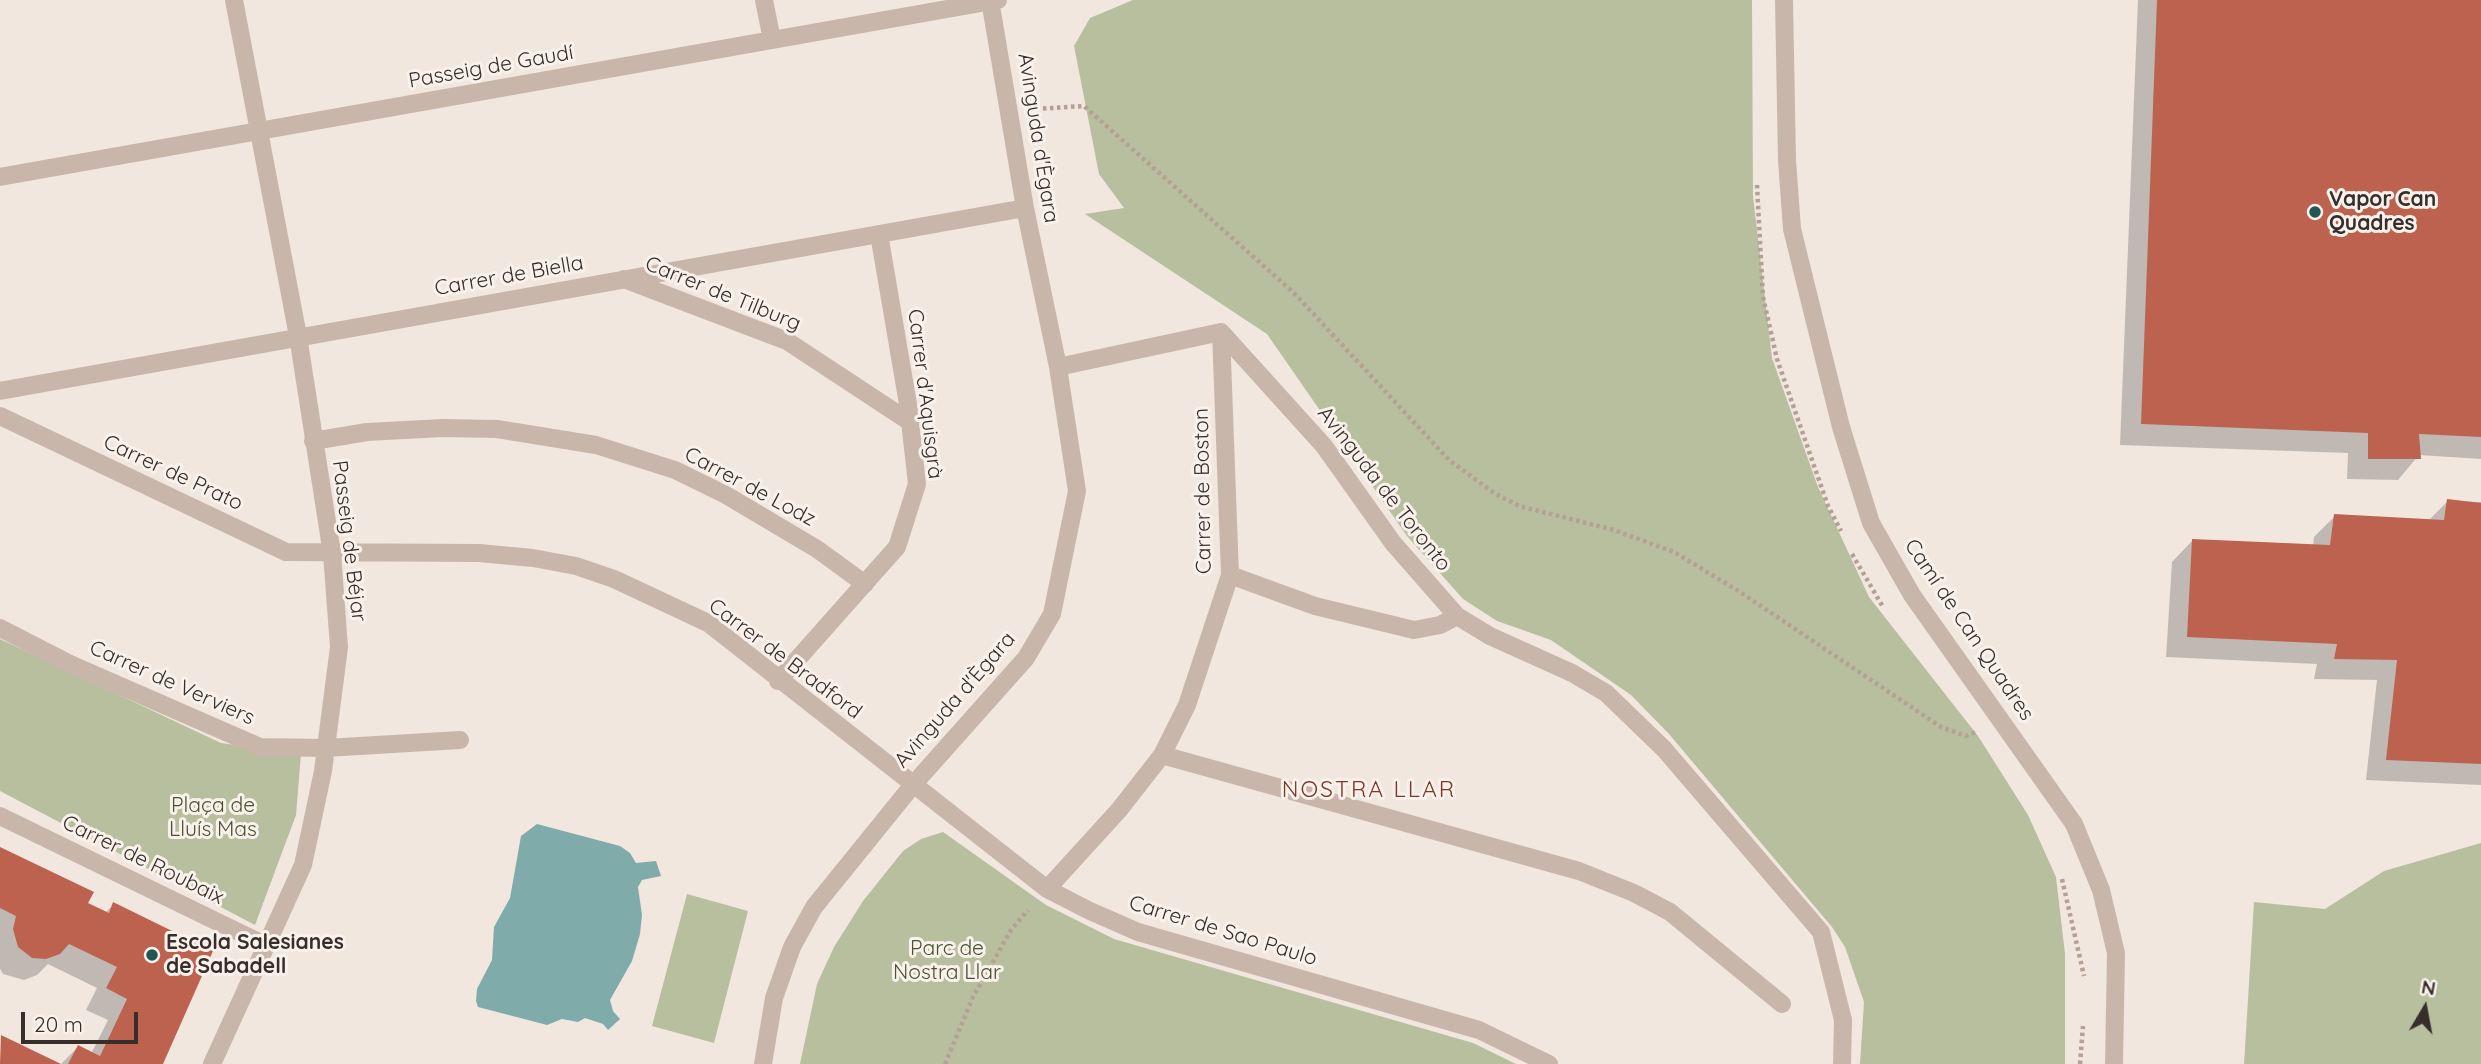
<!DOCTYPE html>
<meta charset="utf-8">
<style>
body{margin:0}
#map{position:relative;width:2481px;height:1064px;overflow:hidden;background:#f1e7df;font-family:Quicksand,sans-serif}
canvas{display:block}
.north{position:absolute;left:2390px;top:973px;width:70px;height:70px;-webkit-text-stroke:5px #f9f1eb;paint-order:stroke;rotate:10deg;font-size:19px;font-weight:700;line-height:28px;text-align:center;color:#372d2a}
.north::after{content:'';display:block;margin:auto;width:24px;height:32px;background:#372d2a;clip-path:polygon(50% 0,100% 100%,50% 72%,0 100%)}
.scale{position:absolute;left:21px;top:1012px;width:117px;height:32px;box-sizing:border-box;border:4px solid #372d2a;border-top:0;padding-left:9px;font-size:21px;line-height:24px;white-space:nowrap;color:#372d2a;-webkit-text-stroke:5px #f9f1eb;paint-order:stroke}
</style>
<div id="map">
<canvas width="2481" height="1064"></canvas>
<div class="north">N</div>
<div class="scale">20 m</div>
</div>
<script>
const g = document.querySelector('canvas').getContext('2d');
g.lineJoin = 'round';
function paint(path, color) { g.fillStyle = color; g.fill(path, 'evenodd'); }
const shape = rows => new Path2D(rows.map(r => 'M' + r).join(''));
function strokePath(path, color, width, dash) { g.strokeStyle = color; g.lineWidth = width; g.lineCap = dash ? 'butt' : 'round'; g.setLineDash(dash || []); g.stroke(path); }
function label(font, color, halo, rows, align = 'center') {
  g.font = font + ' Quicksand,sans-serif'; g.lineWidth = 6; g.setLineDash([]); g.textBaseline = 'middle'; g.strokeStyle = halo; g.fillStyle = color; for (const [text, x, y, turn = 0] of rows) {
    g.save(); g.translate(x, y); g.rotate((+turn || 0) * Math.PI / 180); g.textAlign = isNaN(turn) ? turn : align; if (halo) g.strokeText(text, 0, 0); g.fillText(text, 0, 0); g.restore();
  }
}
paint(shape([
 [1133,0,1752,0,1753,196,1772,358,1818,487,1869,597,1978,736,2028,815,2056,877,2065,954,2065,1064,1860,1064,1864,1002,1845,947,1832,927,1669,734,1631,695,1551,640,1497,621,1463,599,1407,536,1267,334,1085,214,1124,208,1099,174,1074,46,1090,18],
 [0,639,221,743,301,754,296,815,255,925,0,791],
 [943,832,1046,905,1114,939,1473,1043,1516,1064,800,1064,817,984,834,947,863,901,903,851,921,839],
 [2481,843,2481,1064,2244,1064,2254,902,2325,909,2384,871],
 [687,894,748,911,714,1043,652,1026]
]), '#b7bf9f');
paint(shape([
 [537,824,620,846,630,853,636,863,656,861,661,876,642,880,638,887,642,915,640,934,632,961,610,1000,613,1011,620,1019,608,1030,603,1024,585,1018,578,1022,562,1019,547,1025,478,1007,476,1001,477,989,492,960,494,927,510,898,521,836]
]), '#7facab');
paint(shape([
 [2138,0,2481,0,2481,459,2419,455,2398,480,2347,479,2348,453,2120,445],
 [2448,501,2481,502,2481,785,2366,780,2377,680,2314,679,2317,664,2166,657,2172,562,2193,540,2313,546,2314,537,2335,516,2428,521],
 [0,849,86,904,105,913,114,904,160,1064,61,1064,78,1047,91,1054,108,1020,86,1010,97,988,48,964,37,975,24,980,3,974,0,969]
]), '#0003');
paint(shape([
 [2157,0,2481,0,2481,437,2419,434,2421,459,2368,459,2368,433,2141,424],
 [2447,499,2481,503,2481,764,2386,760,2397,660,2334,659,2337,644,2187,637,2192,539,2330,545,2334,514,2444,520],
 [0,847,94,892,88,903,109,913,113,902,213,951,163,1064,68,1064,78,1045,100,1056,127,999,106,988,117,967,69,944,60,954,46,959,32,958,18,947,13,929,16,916,0,908],
 [1,1035,61,1064,0,1064]
]), '#be6250');
strokePath(shape([
 [1036,109,1084,106,1294,293,1449,460,1494,493,1519,506,1614,530,1674,552,1737,590,1941,727,1966,736,1976,732],
 [1757,185,1763,297,1777,359,1828,506,1841,531],
 [1852,554,1883,607],
 [2062,879,2084,976],
 [945,1064,973,997,1011,930,1028,910],
 [2080,1064,2083,1026]
]), '#b4a095', 4.5, [3.5, 3.5]);
strokePath(shape([
 [764,0,772,40],
 [1784,0,1787,160,1792,229,1841,427,1871,523,1912,595,2074,824,2101,890,2116,953,2114,1064],
 [0,177,998,0],
 [624,279,787,341,910,422],
 [1058,367,1221,332,1324,446,1393,543,1457,616,1490,636,1572,673,1606,693,1664,749,1821,932,1843,1020,1842,1064],
 [0,391,1025,208],
 [0,416,286,552,479,553,533,558,576,566,614,579,708,623,1047,889,1090,911,1138,932,1479,1030,1549,1064],
 [313,441,367,432,443,428,497,429,596,445,675,470,726,495,817,549,865,584],
 [1230,575,1315,606,1414,630,1440,625,1457,616],
 [0,628,70,664,260,747,326,748,460,740],
 [778,681,897,547,917,484,908,404,879,234],
 [1162,755,1579,871,1634,893,1670,912,1782,1004],
 [0,816,265,945],
 [1047,889,1119,810,1162,755,1187,705,1230,575,1221,332],
 [212,1064,303,865,323,771,339,647,332,554,298,336,234,0],
 [763,1064,774,998,792,947,814,907,912,786,1026,658,1052,614,1077,491,1058,367,1025,208,990,0]
]), '#c9b6ab', 18);
for (const [x, y, r, color] of [
 [2315,212,7,"#225655"],
 [152,955,7,"#225655"]
]) { const dot = new Path2D(); dot.arc(x, y, r, 0, 2 * Math.PI); g.fillStyle = color; g.fill(dot); strokePath(dot, '#f9f1eb', 2.5); }
label('21px', '#372d2a', '#f9f1eb', [
 ["Passeig de Gaudí",491,67,-10],
 ["Avinguda d'Ègara",1038,138,81],
 ["Carrer de Biella",509,276,-10],
 ["Carrer de Tilburg",723,294,22],
 ["Carrer d'Aquisgrà",925,394,83],
 ["Carrer de Prato",173,473,25],
 ["Carrer de Lodz",750,487,28],
 ["Avinguda de Toronto",1384,489,52],
 ["Carrer de Boston",1203,491,-91],
 ["Passeig de Béjar",349,541,83],
 ["Camí de Can Quadres",1969,630,56],
 ["Carrer de Bradford",785,659,37],
 ["Carrer de Verviers",172,683,24],
 ["Avinguda d'Ègara",955,700,-49],
 ["Carrer de Roubaix",143,860,26],
 ["Carrer de Sao Paulo",1223,931,17]
]);
label('bold 21px', '#372d2a', '#f9f1eb', [
 ["Vapor Can",2329,200],
 ["Quadres",2329,224],
 ["Escola Salesianes",166,943],
 ["de Sabadell",166,967]
], 'left');
label('21px', '#49542f', '#f9f1eb', [
 ["Plaça de",213,806],
 ["Lluís Mas",213,830],
 ["Parc de",947,949],
 ["Nostra Llar",947,973]
]);
g.letterSpacing = '2px';
label('23px', '#813628', '#f9f1eb', [
 ["NOSTRA LLAR",1369,790]
]);
g.letterSpacing = '0px';
</script>
